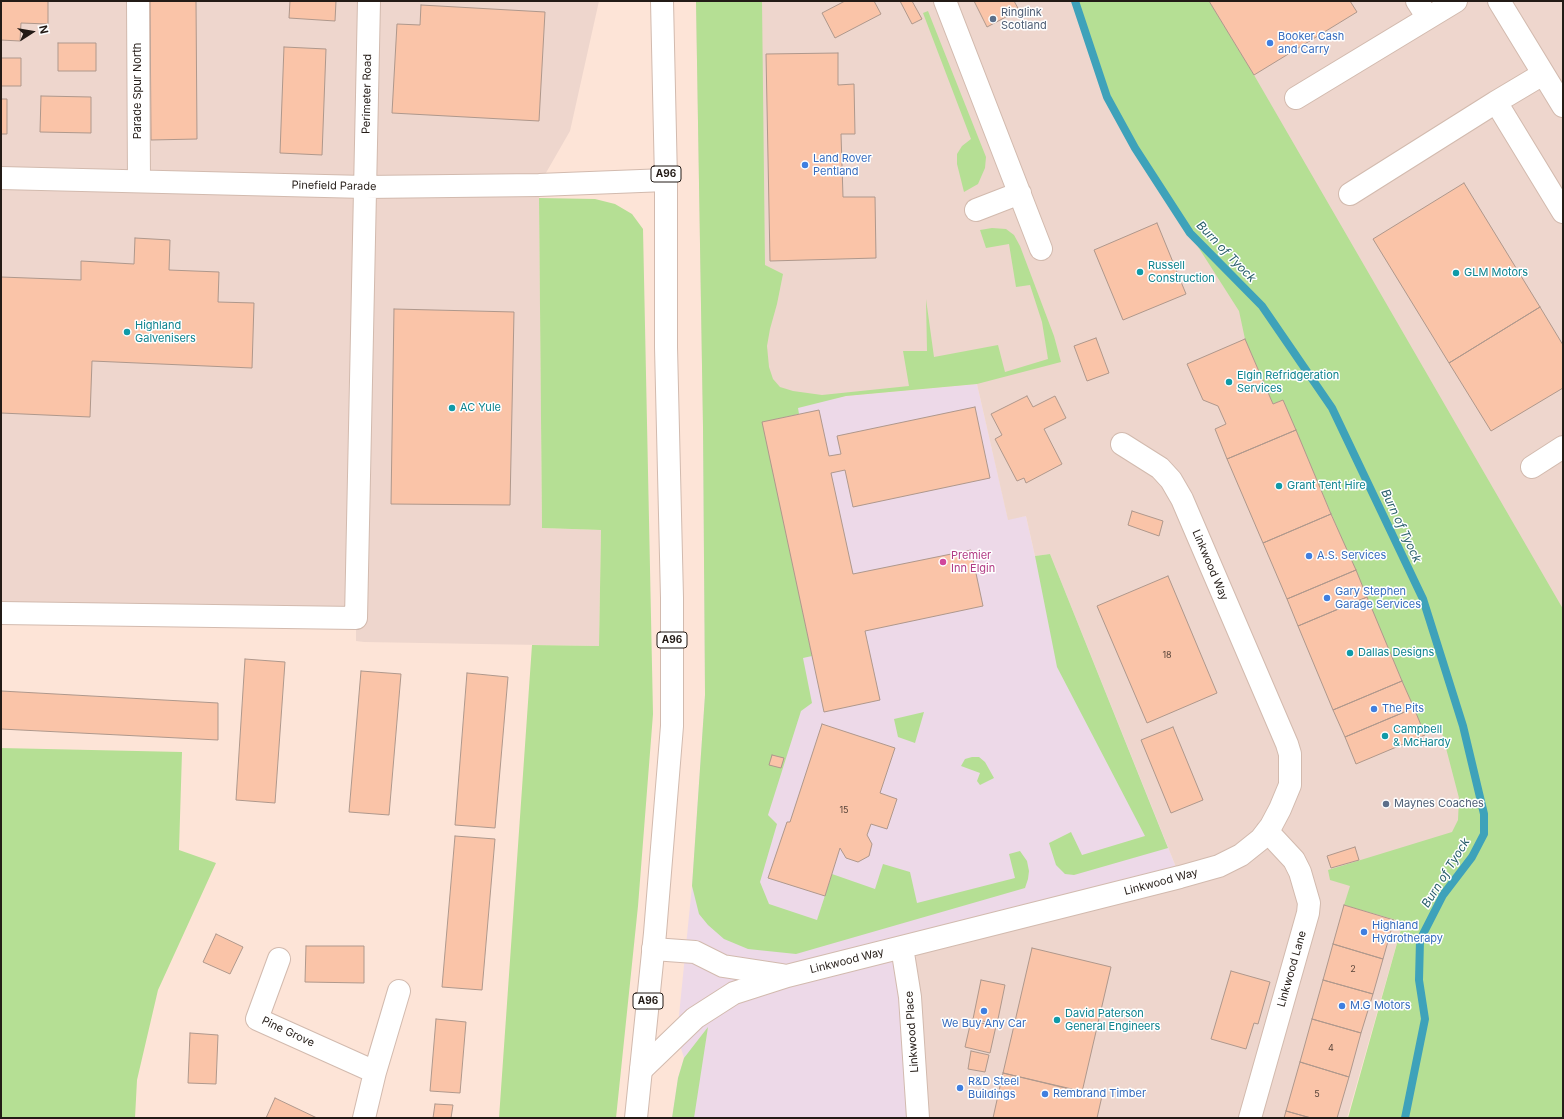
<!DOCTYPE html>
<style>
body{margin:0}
#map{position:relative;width:1564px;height:1119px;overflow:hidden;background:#fde4d7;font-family:Inter,sans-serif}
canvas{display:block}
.frame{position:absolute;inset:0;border:2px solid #231b16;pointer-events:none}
.north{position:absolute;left:12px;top:12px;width:40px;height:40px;-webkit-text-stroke:3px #fff;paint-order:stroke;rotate:78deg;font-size:11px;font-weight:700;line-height:16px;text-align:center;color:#231b16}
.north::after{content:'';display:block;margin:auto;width:14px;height:18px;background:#231b16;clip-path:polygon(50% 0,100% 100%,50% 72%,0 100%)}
</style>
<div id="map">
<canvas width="1564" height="1119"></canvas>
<div class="frame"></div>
<div class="north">N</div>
</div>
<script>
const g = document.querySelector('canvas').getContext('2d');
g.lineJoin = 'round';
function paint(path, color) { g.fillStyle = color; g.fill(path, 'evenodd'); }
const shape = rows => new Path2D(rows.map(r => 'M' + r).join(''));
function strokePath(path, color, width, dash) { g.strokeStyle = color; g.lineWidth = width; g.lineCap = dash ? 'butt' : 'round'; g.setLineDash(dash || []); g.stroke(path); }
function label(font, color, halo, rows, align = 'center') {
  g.font = font + ' Inter,sans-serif'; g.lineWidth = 3; g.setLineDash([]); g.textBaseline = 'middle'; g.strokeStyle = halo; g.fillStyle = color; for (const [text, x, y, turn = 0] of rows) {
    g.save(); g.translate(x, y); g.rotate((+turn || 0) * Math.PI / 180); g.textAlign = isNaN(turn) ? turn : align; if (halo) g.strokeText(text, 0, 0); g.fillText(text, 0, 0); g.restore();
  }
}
paint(shape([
 [977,384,1008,519,1026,516,1035,556,1050,554,1180,877,918,1118,672,1118,678,1078,684,1058,677,1035,692,886,705,695,703,427,846,396]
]), '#edd9e8');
paint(shape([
 [1,1,599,1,570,131,539,185,542,528,601,530,599,646,364,642,356,641,356,618,1,613],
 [696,1,1563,1,1563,1077,1403,922,1347,1118,918,1118,902,947,1180,877,1050,554,1035,556,1026,516,1008,520,977,384,846,396,703,427]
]), '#eed6cd');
paint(shape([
 [696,1,762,1,765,265,783,274,777,304,770,329,767,346,769,367,773,379,780,387,793,391,822,395,909,386,903,351,927,351,926,299,934,357,998,345,1005,372,1048,359,1042,322,1030,285,1016,287,1009,244,986,248,980,230,992,228,1006,229,1014,235,1020,246,1054,336,1061,362,977,384,846,396,798,408,799,414,763,422,812,656,803,658,812,703,801,711,768,815,777,824,760,882,769,904,817,920,832,874,875,889,883,864,910,872,917,903,1015,878,1009,854,1020,851,1027,861,1029,871,1028,879,1025,888,796,954,748,949,724,939,708,925,699,914,692,886,705,695,703,427],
 [1075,1,1209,1,1254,75,1563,609,1563,1118,1348,1118,1403,922,1344,905,1350,886,1330,880,1328,870,1452,832,1458,820,1459,798,1441,729,1425,735,1283,400,1273,404,1245,339,1239,311,1135,148,1107,97],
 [928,11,986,157,985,168,978,184,964,192,957,164,957,154,962,146,971,139,923,13],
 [539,198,595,199,615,204,632,214,643,229,653,714,638,906,616,1118,499,1118,532,645,599,646,601,530,542,528],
 [1050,554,1168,848,1074,875,1065,874,1056,865,1049,843,1071,832,1082,855,1145,836,1057,667,1035,556],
 [924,712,915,743,898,737,894,719],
 [1,748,182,752,179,850,216,863,158,990,137,1080,135,1118,1,1118],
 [972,757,979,757,985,762,994,778,980,785,977,781,980,773,961,766,965,759],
 [708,1027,694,1118,672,1118,678,1078,684,1058]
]), '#b5df94');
strokePath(shape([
 [1075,1,1107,97,1135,148,1190,233,1262,306,1332,408,1423,599,1463,726,1484,814,1484,834,1472,857,1443,895,1420,940,1419,980,1425,1019,1405,1118]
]), '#3ea2ba', 8);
const building = shape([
 [1,1,48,1,48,24,21,23,20,41,1,40,1,1],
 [150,1,196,1,197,139,151,140,150,1],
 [290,1,336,1,335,21,289,18,290,1],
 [845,1,874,1,881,14,835,38,822,13,845,1],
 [900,1,912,1,922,19,912,24,900,1],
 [974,1,1014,1,1019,10,987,27,974,1],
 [1209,1,1350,1,1357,12,1254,75,1209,1],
 [421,5,545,12,539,121,392,113,397,24,420,25,421,5],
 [58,43,96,43,96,71,58,71,58,43],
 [284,47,326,49,322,155,280,153,284,47],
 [838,53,838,85,854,84,855,134,841,134,843,197,875,197,876,258,770,261,766,54,838,53],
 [1,58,21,58,21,86,1,86,1,58],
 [41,96,91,97,91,133,40,132,41,96],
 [1,99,7,99,7,134,1,134,1,99],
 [1464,183,1540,307,1449,363,1373,239,1464,183],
 [1157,223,1186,294,1123,320,1094,250,1157,223],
 [135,238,170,240,169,270,219,272,218,302,254,303,252,368,92,361,90,417,1,413,1,277,81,280,81,261,134,264,135,238],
 [1540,307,1563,345,1563,388,1491,431,1449,363,1540,307],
 [394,309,514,312,510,505,391,504,394,309],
 [1096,338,1109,373,1087,381,1074,346,1096,338],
 [1245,339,1273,404,1283,400,1296,430,1227,459,1215,429,1226,424,1218,406,1203,400,1187,364,1245,339],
 [1027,396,1033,407,1055,396,1066,418,1044,429,1062,464,1026,483,1024,478,1017,481,995,439,1002,435,991,414,1027,396],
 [975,407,990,478,853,507,845,470,831,473,853,574,971,550,983,606,865,631,880,700,824,712,762,422,819,410,829,456,841,454,837,436,975,407],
 [1296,430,1331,514,1263,543,1227,459,1296,430],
 [1132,511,1163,521,1159,536,1128,525,1132,511],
 [1331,514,1356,570,1287,599,1263,543,1331,514],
 [1356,570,1367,597,1298,626,1287,599,1356,570],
 [1168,576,1217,693,1147,723,1097,606,1168,576],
 [1367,597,1402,681,1333,710,1298,626,1367,597],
 [245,659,285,662,275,803,236,800,245,659],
 [361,671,401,674,389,815,349,812,361,671],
 [467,673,508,677,495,828,455,825,467,673],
 [1402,681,1414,708,1345,737,1333,710,1402,681],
 [1,691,218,703,218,740,1,729,1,691],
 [1414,708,1425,735,1356,764,1345,737,1414,708],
 [822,724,895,748,880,793,897,799,887,829,871,824,867,835,872,844,869,856,858,862,846,858,840,848,825,896,768,878,787,822,790,822,822,724],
 [1173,727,1203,800,1171,813,1141,740,1173,727],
 [772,755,784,758,781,768,769,765,772,755],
 [455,836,495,839,482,990,442,987,455,836],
 [1355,847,1359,860,1331,868,1327,856,1355,847],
 [1344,905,1394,920,1383,959,1333,944,1344,905],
 [216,934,243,947,230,974,203,962,216,934],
 [1333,944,1383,959,1373,994,1323,980,1333,944],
 [306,946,364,946,364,983,305,982,306,946],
 [1032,948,1111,967,1082,1092,1003,1073,1032,948],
 [1231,971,1270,982,1258,1024,1254,1023,1246,1049,1211,1039,1231,971],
 [981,980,1005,985,997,1024,973,1019,981,980],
 [1323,980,1373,994,1361,1033,1312,1019,1323,980],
 [436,1019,466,1022,460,1093,430,1091,436,1019],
 [1312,1019,1361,1033,1349,1077,1300,1062,1312,1019],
 [971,1021,996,1026,990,1053,965,1047,971,1021],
 [190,1033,218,1035,216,1084,188,1083,190,1033],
 [971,1051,989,1055,985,1072,968,1069,971,1051],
 [1300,1062,1349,1077,1337,1118,1311,1118,1286,1111,1300,1062],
 [1003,1073,1102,1096,1097,1118,993,1118,1003,1073],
 [275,1098,317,1118,266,1118,275,1098],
 [435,1104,453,1105,451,1118,433,1118,435,1104],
 [1286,1111,1311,1118,1284,1118,1286,1111]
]);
paint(building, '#fac4a8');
strokePath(building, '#af988c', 1);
const minor = shape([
 [138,1,139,181],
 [945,1,1041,249],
 [1417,1,1428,18],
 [1499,1,1563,106],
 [1543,74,1496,102,1563,212],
 [1296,98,1456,1],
 [1,178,365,187,539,185,666,180],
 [1350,194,1496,102],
 [976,210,1020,193],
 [1532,467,1563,447],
 [1,613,356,618,369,1],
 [902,947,910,997,918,1118],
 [653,949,695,952,723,966,782,975],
 [279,959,257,1019,375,1072],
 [641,1070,695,1018,734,993,787,976,1180,877,1219,866,1241,855,1261,839,1271,826,1280,809,1290,785,1290,754,1287,744,1182,499,1171,480,1160,468,1122,444],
 [364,1118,375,1072,399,991],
 [1250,1118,1308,913,1309,903,1300,872,1294,860,1267,831]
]);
const highway = shape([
 [636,1118,655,933,672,726,672,598,666,347,666,180,662,1]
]);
strokePath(minor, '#d2baae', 24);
strokePath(highway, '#d2baae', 24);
strokePath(minor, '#fff', 22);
strokePath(highway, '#fff', 22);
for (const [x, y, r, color] of [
 [993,19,4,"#5c6f8a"],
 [1270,43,4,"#3f7fe0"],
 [805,165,4,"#3f7fe0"],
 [1140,272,4,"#0f9aa8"],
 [1456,273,4,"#0f9aa8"],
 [127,332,4,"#0f9aa8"],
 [1229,382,4,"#0f9aa8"],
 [452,408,4,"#0f9aa8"],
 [1279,486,4,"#0f9aa8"],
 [1309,556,4,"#3f7fe0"],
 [943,562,4,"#d1479c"],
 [1327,598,4,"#3f7fe0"],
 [1350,653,4,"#0f9aa8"],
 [1374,709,4,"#3f7fe0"],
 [1385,736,4,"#0f9aa8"],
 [1386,804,4,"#5c6f8a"],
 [1364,932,4,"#3f7fe0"],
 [1342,1006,4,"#3f7fe0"],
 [984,1011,4,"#3f7fe0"],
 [1057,1020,4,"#0f9aa8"],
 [960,1088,4,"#3f7fe0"],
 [1045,1094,4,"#3f7fe0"]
]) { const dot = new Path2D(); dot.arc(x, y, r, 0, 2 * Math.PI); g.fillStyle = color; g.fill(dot); strokePath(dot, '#fff', 1.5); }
label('9px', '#59453a', null, [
 ["18",1167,655],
 ["15",844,810],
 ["2",1353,969],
 ["4",1331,1048],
 ["5",1317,1094]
]);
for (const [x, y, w] of [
 [666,174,30],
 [672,640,30],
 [648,1001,30]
]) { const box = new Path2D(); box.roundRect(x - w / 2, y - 8, w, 16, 3); g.fillStyle = '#fff'; g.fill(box); strokePath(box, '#231b16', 1); }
label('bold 10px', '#231b16', null, [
 ["A96",666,174],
 ["A96",672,640],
 ["A96",648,1001]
]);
label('11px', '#4e5e75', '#fff', [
 ["Ringlink",1001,13],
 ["Scotland",1001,26],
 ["Maynes Coaches",1394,804]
], 'left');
label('11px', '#366cbe', '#fff', [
 ["Booker Cash",1278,37],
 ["and Carry",1278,50],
 ["Land Rover",813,159],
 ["Pentland",813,172],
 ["A.S. Services",1317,556],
 ["Gary Stephen",1335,592],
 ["Garage Services",1335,605],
 ["The Pits",1382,709],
 ["Highland",1372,926],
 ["Hydrotherapy",1372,939],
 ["M.G Motors",1350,1006],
 ["We Buy Any Car",984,1024,"center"],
 ["R&D Steel",968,1082],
 ["Buildings",968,1095],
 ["Rembrand Timber",1053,1094]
], 'left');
label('11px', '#231b16', '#fff', [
 ["Parade Spur North",138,91,-90],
 ["Perimeter Road",367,94,-89],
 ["Pinefield Parade",334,186,1],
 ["Linkwood Way",1210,565,67],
 ["Linkwood Way",1161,882,-15],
 ["Linkwood Way",847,961,-14],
 ["Linkwood Lane",1292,969,-74],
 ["Pine Grove",288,1032,25],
 ["Linkwood Place",912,1032,-94]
]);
label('11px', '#0d838f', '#fff', [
 ["Russell",1148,266],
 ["Construction",1148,279],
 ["GLM Motors",1464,273],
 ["Highland",135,326],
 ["Galvenisers",135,339],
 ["Elgin Refridgeration",1237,376],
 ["Services",1237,389],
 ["AC Yule",460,408],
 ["Grant Tent Hire",1287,486],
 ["Dallas Designs",1358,653],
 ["Campbell",1393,730],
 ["& McHardy",1393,743],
 ["David Paterson",1065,1014],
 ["General Engineers",1065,1027]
], 'left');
label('11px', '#b23c85', '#fff', [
 ["Premier",951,556],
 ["Inn Elgin",951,569]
], 'left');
label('italic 12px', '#295f6c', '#fff', [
 ["Burn of Tyock",1226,252,46],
 ["Burn of Tyock",1401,526,65],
 ["Burn of Tyock",1446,873,-58]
]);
</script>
